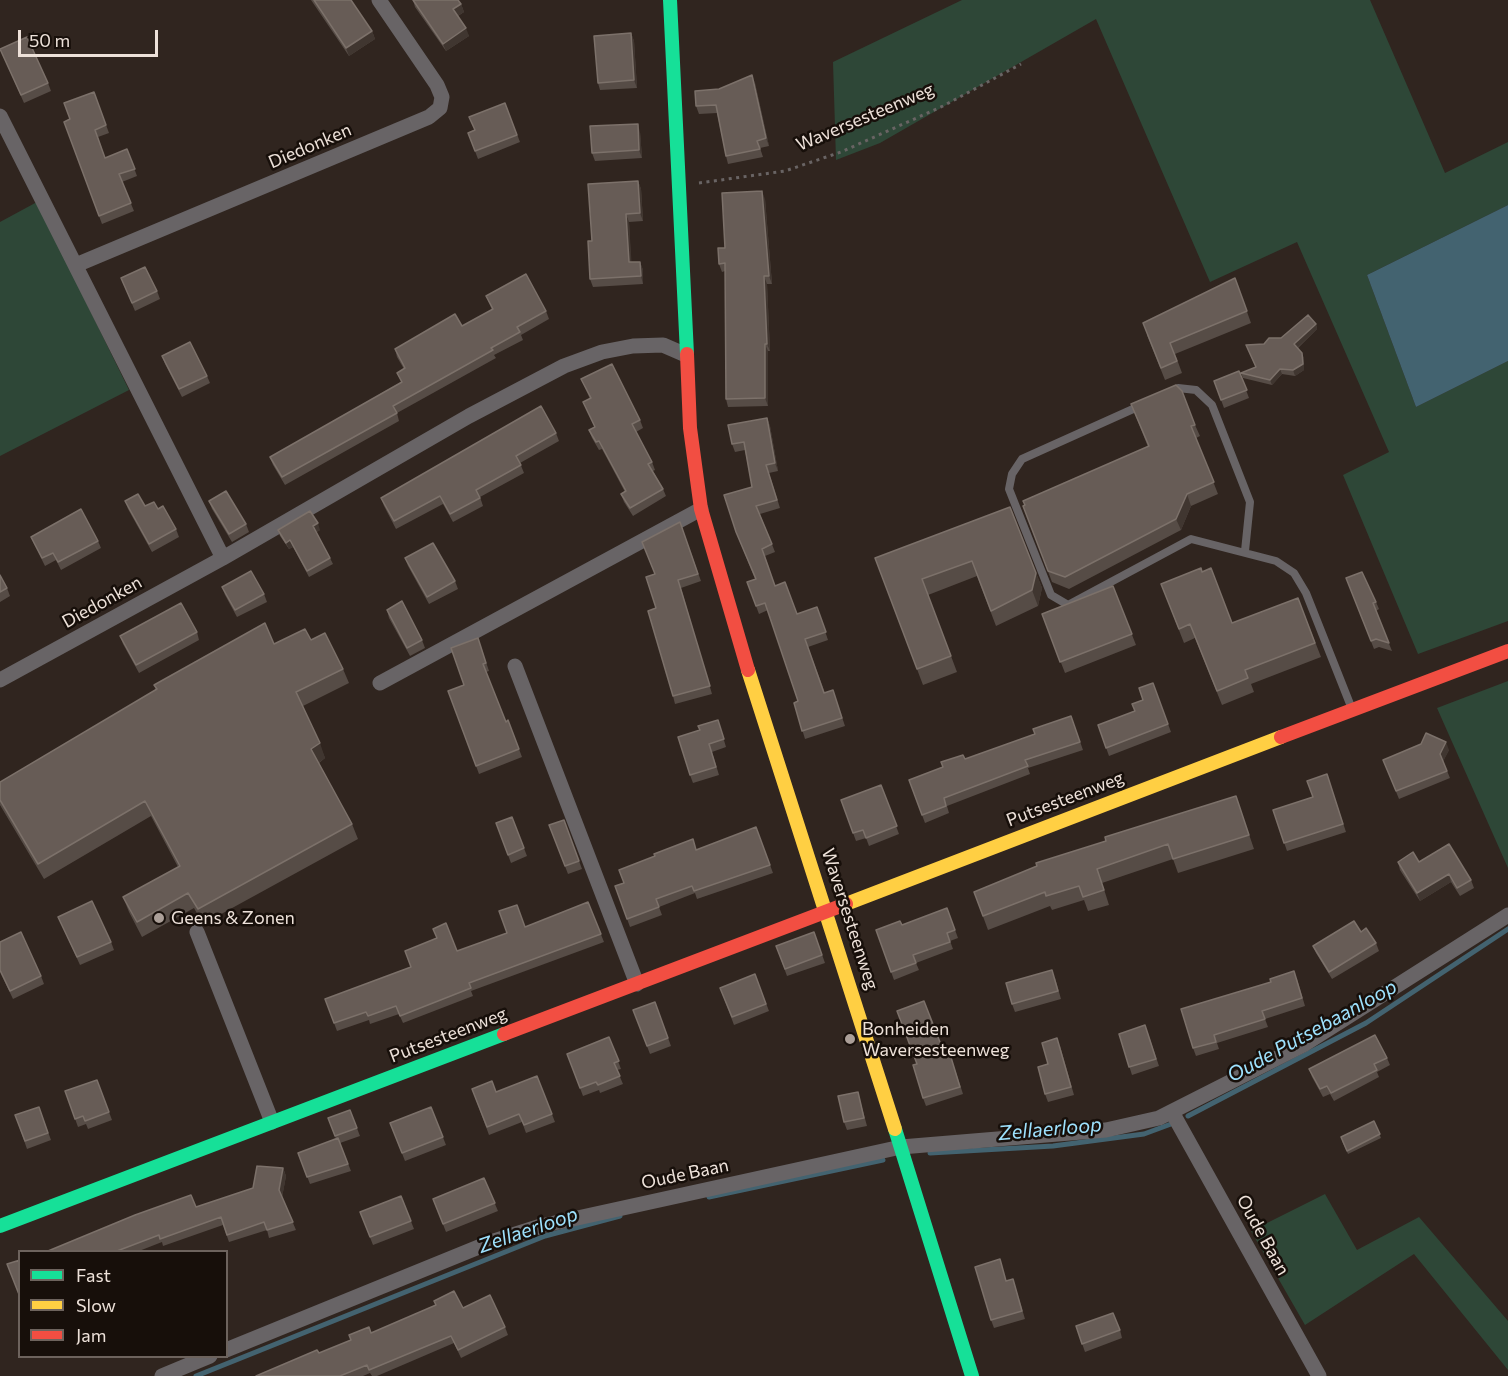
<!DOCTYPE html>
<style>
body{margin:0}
#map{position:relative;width:1508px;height:1376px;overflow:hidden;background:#30251f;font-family:Commissioner,sans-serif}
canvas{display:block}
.legend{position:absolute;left:18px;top:1250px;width:210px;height:108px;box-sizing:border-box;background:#170f0a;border:2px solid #6d635d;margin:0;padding:8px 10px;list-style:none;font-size:18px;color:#ede1d9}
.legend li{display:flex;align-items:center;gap:12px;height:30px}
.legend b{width:30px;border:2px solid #6d635d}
.scale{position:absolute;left:18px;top:30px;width:140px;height:27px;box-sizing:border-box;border:3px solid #ede1d9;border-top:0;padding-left:8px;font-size:18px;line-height:21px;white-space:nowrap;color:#ede1d9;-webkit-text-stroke:4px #170f0a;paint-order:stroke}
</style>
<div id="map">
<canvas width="1508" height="1376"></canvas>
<ul class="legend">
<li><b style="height:8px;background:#16e098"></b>Fast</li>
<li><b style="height:8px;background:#ffcf43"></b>Slow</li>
<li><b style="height:8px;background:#f24e42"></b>Jam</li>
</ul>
<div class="scale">50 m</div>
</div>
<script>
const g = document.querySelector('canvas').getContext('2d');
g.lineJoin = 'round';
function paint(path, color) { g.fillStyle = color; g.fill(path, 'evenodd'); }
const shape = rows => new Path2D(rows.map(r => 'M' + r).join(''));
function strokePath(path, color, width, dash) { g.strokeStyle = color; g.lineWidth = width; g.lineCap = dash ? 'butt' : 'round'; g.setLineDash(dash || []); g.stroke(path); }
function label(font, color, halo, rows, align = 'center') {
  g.font = font + ' Commissioner,sans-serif'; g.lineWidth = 5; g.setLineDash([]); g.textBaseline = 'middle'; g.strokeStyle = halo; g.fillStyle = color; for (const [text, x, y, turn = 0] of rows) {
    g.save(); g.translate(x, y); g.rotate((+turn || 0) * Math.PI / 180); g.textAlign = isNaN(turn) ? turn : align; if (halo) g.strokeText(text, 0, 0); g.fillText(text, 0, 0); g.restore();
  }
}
paint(shape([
 [962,0,1370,0,1445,173,1508,142,1508,205,1367,275,1416,407,1508,361,1508,621,1418,654,1343,475,1389,452,1297,242,1210,282,1096,19,880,143,836,160,833,62],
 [37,202,129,390,0,456,0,222],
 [1508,681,1508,868,1437,708],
 [1325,1194,1357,1250,1419,1217,1508,1321,1508,1370,1414,1254,1305,1325,1251,1231]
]), '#2e4737');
paint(shape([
 [1508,205,1508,361,1416,407,1367,275]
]), '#436370');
strokePath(shape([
 [1188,1116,1366,1023,1508,929],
 [930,1153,1053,1146,1144,1134,1171,1124],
 [709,1197,883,1160],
 [196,1376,545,1236,620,1216]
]), '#436370', 5);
strokePath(shape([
 [699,183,785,171,841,152,943,106,1021,64]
]), '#696464', 3, [3, 4.5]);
strokePath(shape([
 [1172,391,1178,388,1196,390,1212,405,1250,502,1245,551],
 [1142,405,1022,459,1012,474,1009,489,1051,595,1068,605,1191,539,1276,561,1294,573,1306,593,1352,709]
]), '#686466', 8);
strokePath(shape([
 [0,116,223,558],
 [76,265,429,117,440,108,442,97,437,85,379,0],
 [515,666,637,984],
 [0,680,223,558,469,416,564,366,602,352,633,346,663,345,686,355],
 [380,683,701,509],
 [197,932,272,1122],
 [1172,1112,1319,1376],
 [226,1350,491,1242,541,1226,901,1147,1106,1130,1159,1118,1305,1044,1508,915],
 [162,1376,210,1356]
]), '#686466', 15);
strokePath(shape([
 [670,0,687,354],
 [895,1129,972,1376],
 [0,1226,504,1034]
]), '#16e098', 14);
strokePath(shape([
 [748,670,895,1129],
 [846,904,1281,737]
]), '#ffcf43', 14);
strokePath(shape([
 [687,354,690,428,701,509,748,670],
 [1281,737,1508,651],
 [504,1034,846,904]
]), '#f24e42', 14);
paint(shape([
 [311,0,351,0,372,31,375,39,349,56],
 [413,0,461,4,464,12,458,16,469,36,446,51,415,7],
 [631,33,634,41,637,88,600,90,598,83],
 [0,49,48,83,51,91,24,103],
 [755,83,769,146,760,148,763,157,728,164,726,156,717,113,699,114,696,106,719,89],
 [94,92,109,133,98,137,105,158,127,149,137,176,122,182,134,211,102,224,64,122,70,119],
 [505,103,520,142,478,159,468,133,474,130],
 [640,132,642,158,595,161,592,153],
 [638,181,641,189,643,221,629,222,631,262,640,262,643,270,643,284,593,287,590,279,592,241],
 [765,199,772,284,767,284,770,351,768,351,768,406,728,407,726,399,725,271,722,272,719,264,725,248],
 [121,278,157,291,160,299,135,311],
 [1235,278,1251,323,1175,354,1182,373,1165,380,1147,335],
 [486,296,546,311,549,319,521,335,523,340,494,355,496,358,397,413,399,421,285,485,273,465,270,457,401,382,397,373,404,369,397,357,395,349,462,326,492,310],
 [1316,324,1317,329,1298,348,1304,358,1304,370,1295,376,1282,374,1272,385,1243,378,1241,373,1256,368,1246,345,1264,344],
 [162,356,207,376,210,383,182,397,165,364],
 [1239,371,1249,398,1224,408,1214,381],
 [581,379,640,420,643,428,636,432,652,462,655,470,653,471,663,489,666,496,633,516,624,502,621,494,625,492,602,449,599,450,592,438,589,430,595,427,583,402,590,399],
 [1131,404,1195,425,1200,436,1196,438,1218,494,1191,506,1181,530,1069,589,1052,582,1023,506,1148,447],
 [767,418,770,426,778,471,769,473,780,508,760,514,775,552,765,556,775,586,797,614,817,607,828,640,808,647,825,693,833,690,845,726,805,739,794,703,798,701,768,610,759,614,747,582,755,579,736,532,752,487,745,450,735,452,732,444],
 [556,433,559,441,520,463,524,473,480,497,483,506,453,522,443,504,396,529,384,506,381,498],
 [125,501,158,509,176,529,179,537,152,552,128,509],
 [209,501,246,524,249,532,232,542,212,509],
 [1010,507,1042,588,1038,606,996,626,977,576,928,595,957,672,923,685,875,558],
 [680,522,701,581,681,588,712,694,675,704,673,696,656,608,655,574],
 [278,530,320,530,316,532,330,558,333,564,309,577,293,547,289,549,280,536],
 [31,537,98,541,101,548,61,570,56,560,45,566,34,544],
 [405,558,455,581,458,589,429,604,408,566],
 [1202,572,1232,623,1298,598,1321,657,1251,684,1254,692,1222,705,1195,638,1184,643,1161,584],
 [0,575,7,588,10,596,0,602],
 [1346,578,1376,602,1379,609,1376,611,1392,651,1379,647,1374,649],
 [1113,586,1136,645,1065,673,1042,614],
 [222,587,264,594,267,602,237,617,225,595],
 [387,610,422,640,425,648,410,656,389,618],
 [197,632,199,640,139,673,123,644,120,636],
 [478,638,489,671,486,672,506,722,508,720,522,757,479,774,448,691,464,685],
 [311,640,343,669,349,683,303,706,325,758,319,763,352,824,358,839,203,924,194,908,142,937,129,912,123,897,178,867,151,816,44,879,0,805,0,782,156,690,154,685,274,644],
 [1153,683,1171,732,1109,756,1098,725,1135,711],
 [1071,716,1083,750,1028,768,1030,774,947,806,949,813,925,823,909,780,1035,734],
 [718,720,726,747,712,752,719,775,693,783,690,775,700,730],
 [1449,750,1443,761,1450,778,1399,799,1383,760],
 [1327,774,1346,832,1287,851,1273,810,1313,797],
 [881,785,899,834,869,846,866,838,856,841,841,800],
 [1236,796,1254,849,1178,873,1173,859,1102,883,1109,905,1088,911,1084,900,1052,910,1050,906,988,930,974,892,1106,841],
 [512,817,527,856,511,863,496,823],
 [564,820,582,869,568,874,549,825],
 [756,827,773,873,697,899,695,893,659,907,662,915,630,927,615,886,624,883,696,850],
 [1398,862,1471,880,1474,888,1460,896,1451,882,1420,901,1400,870],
 [588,902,604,942,471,991,473,996,403,1023,399,1014,370,1024,369,1020,337,1031,325,999,525,927],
 [947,908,958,938,950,941,953,949,916,963,919,970,894,980,876,930,902,925],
 [58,917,111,942,114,950,80,965],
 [814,932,825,963,787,976,776,946],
 [1361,932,1376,943,1379,951,1332,979,1316,953,1313,946],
 [0,942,41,976,44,984,13,999,0,972],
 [755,974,769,1011,734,1025,720,988],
 [1055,978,1061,999,1015,1012,1012,1004],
 [1297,979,1305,1006,1265,1019,1268,1027,1217,1043,1219,1049,1196,1056,1193,1048],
 [655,1002,671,1046,650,1054,633,1010],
 [1148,1033,1159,1066,1132,1075,1119,1034],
 [609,1037,621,1069,617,1070,623,1084,600,1093,599,1090,583,1096,567,1054],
 [1060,1046,1074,1095,1048,1102,1045,1094,1048,1064],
 [950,1054,963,1094,926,1106,923,1098,945,1055],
 [1387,1058,1390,1065,1377,1072,1379,1077,1334,1101,1330,1094,1323,1097,1312,1077,1309,1069],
 [537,1076,555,1122,526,1133,522,1122,489,1135,472,1089,496,1092],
 [97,1080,112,1120,88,1129,86,1124,78,1127,65,1091],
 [860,1100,867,1126,847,1130,844,1122],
 [39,1107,51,1140,27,1149,15,1115],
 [431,1107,446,1145,405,1161,390,1123],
 [350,1110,360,1136,340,1143,351,1171,310,1184,298,1153,336,1139,328,1118],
 [1374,1121,1381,1138,1348,1154,1342,1141],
 [283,1168,286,1176,282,1197,296,1230,269,1238,267,1230,229,1242,223,1225,163,1246,162,1242,139,1251,48,1251,196,1207,253,1188],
 [484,1178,498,1211,446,1232,433,1199],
 [401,1196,414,1229,373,1245,360,1212],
 [1013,1279,1025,1319,994,1328,991,1320,1007,1281],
 [463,1308,505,1327,508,1335,461,1358,454,1343,377,1376,372,1376,370,1373,363,1376,256,1376,319,1353,371,1333],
 [1076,1326,1120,1330,1122,1338,1085,1352]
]), '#564c46');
paint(shape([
 [461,4,464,12,456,17,453,9],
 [466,28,469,36,446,51,443,44],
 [372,31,375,39,349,56,346,48],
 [631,33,634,41,637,88,634,80],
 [752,75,755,83,769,146,766,138],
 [638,124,640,132,642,158,639,150],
 [638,181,641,189,643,221,640,213],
 [762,191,765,199,772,284,769,276],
 [626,214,629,222,632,270,629,262],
 [640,262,643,270,643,284,641,276],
 [764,276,767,284,770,351,767,344],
 [1316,324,1317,329,1296,349,1294,344],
 [765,344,768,351,768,406,765,398],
 [1302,353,1304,358,1304,370,1295,376,1293,370],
 [1280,369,1282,374,1272,385,1270,380],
 [767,418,770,426,778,471,775,463],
 [1187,494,1191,506,1181,530,1176,519],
 [318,523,320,530,316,533,313,526],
 [290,540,293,547,289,549,286,543],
 [1036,573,1042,588,1038,606,1032,590],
 [1446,742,1449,750,1443,762,1440,754],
 [320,743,325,758,317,764,311,749],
 [1449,874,1451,882,1420,901,1417,893],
 [283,1168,286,1176,282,1198,279,1190]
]), '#403630');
const building = shape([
 [314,0,351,0,372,31,346,48,314,0],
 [413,0,458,0,461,4,453,9,466,28,443,44,413,0],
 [631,33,634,80,598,83,594,36,631,33],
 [27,37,48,83,21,95,0,49,27,37],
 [752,75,766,138,757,141,760,149,726,156,716,105,696,106,695,91,719,89,752,75],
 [94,92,106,125,95,130,105,158,127,149,135,169,119,174,131,203,99,216,64,122,70,119,64,103,94,92],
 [505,103,517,135,475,151,468,133,475,130,469,117,505,103],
 [638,124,639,150,592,153,590,126,638,124],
 [638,181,640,213,626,214,629,262,640,262,641,276,590,279,588,241,592,241,588,184,638,181],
 [762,191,769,276,764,276,767,344,765,344,765,398,726,399,725,263,719,264,718,248,725,248,722,193,762,191],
 [145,267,157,291,132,303,121,278,145,267],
 [526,274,546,311,517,327,520,332,491,348,493,350,393,406,397,413,282,477,270,457,402,382,397,373,405,368,395,349,455,314,462,326,493,309,486,296,526,274],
 [1235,278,1247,311,1170,343,1177,361,1161,368,1143,323,1235,278],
 [1308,315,1316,324,1294,344,1302,353,1303,364,1293,370,1280,369,1270,380,1241,373,1256,367,1246,345,1264,344,1269,338,1281,338,1308,315],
 [190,342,207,376,179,389,162,356,190,342],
 [612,364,640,420,632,424,652,462,648,464,663,489,630,508,621,494,626,491,599,441,596,442,589,430,595,427,583,402,591,398,581,379,612,364],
 [1239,371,1247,390,1221,400,1214,381,1239,371],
 [1176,385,1182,391,1195,425,1191,426,1214,482,1187,494,1176,519,1065,577,1048,571,1023,506,1025,505,1023,501,1149,446,1131,404,1176,385],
 [541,406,556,433,516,456,521,465,476,490,480,498,450,514,440,496,394,521,381,498,541,406],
 [767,418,775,463,766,465,777,500,756,506,772,544,762,549,775,586,785,582,797,614,817,607,826,632,805,639,824,693,833,690,842,718,802,731,794,703,798,701,765,603,756,606,747,582,756,579,736,532,724,495,752,487,744,442,732,444,728,425,767,418],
 [226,491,246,524,229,534,209,501,226,491],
 [138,494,145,506,154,502,158,509,163,506,176,529,149,544,125,501,138,494],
 [1010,507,1036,573,1032,590,991,611,972,561,922,579,951,656,917,669,875,558,1010,507],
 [81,509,98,541,58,562,53,553,42,558,31,537,81,509],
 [310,511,318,523,313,526,330,558,307,571,290,540,286,543,278,530,310,511],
 [680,522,698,574,678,580,710,686,673,696,648,611,656,608,646,577,655,574,642,542,680,522],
 [433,543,455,581,427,597,405,558,433,543],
 [1201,568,1202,572,1211,568,1232,623,1298,598,1315,643,1245,670,1248,678,1217,691,1190,624,1179,629,1161,584,1201,568],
 [251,571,264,594,235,610,222,587,251,571],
 [1362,572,1376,602,1373,603,1389,643,1376,639,1371,641,1346,578,1362,572],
 [0,575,7,588,0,592,0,575],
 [1113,586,1132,634,1060,662,1042,614,1113,586],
 [402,601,422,640,407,648,387,610,402,601],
 [181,603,197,632,136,665,120,636,181,603],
 [265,623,274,644,305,629,311,640,325,633,343,669,296,692,320,743,311,749,352,824,198,909,188,893,137,922,123,897,180,866,145,801,38,864,0,800,0,782,157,689,154,685,265,623],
 [478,638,486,663,483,664,506,722,508,720,519,749,476,766,448,691,464,685,451,648,478,638],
 [1153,683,1168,724,1106,748,1098,725,1135,711,1132,704,1143,700,1139,688,1153,683],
 [1071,716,1080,742,1025,760,1028,766,944,798,946,806,922,815,909,780,943,767,941,762,963,755,965,759,1035,734,1033,729,1071,716],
 [718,720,724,739,709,744,716,767,690,775,678,737,700,730,698,726,718,720],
 [1426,733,1446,742,1440,754,1447,771,1396,791,1383,760,1421,744,1426,733],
 [1327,774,1343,824,1284,843,1273,810,1313,797,1307,781,1327,774],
 [881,785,897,826,866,838,863,830,853,833,841,800,881,785],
 [1236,796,1249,835,1173,859,1168,844,1097,869,1104,890,1083,897,1079,886,1046,896,1045,892,983,916,974,892,1037,866,1036,863,1106,841,1105,837,1236,796],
 [512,817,524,848,508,855,496,823,512,817],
 [564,820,579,861,565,866,549,825,564,820],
 [756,827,770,865,694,891,692,886,656,899,659,907,627,919,615,886,624,883,619,870,655,856,654,854,693,839,696,850,756,827],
 [1449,844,1471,880,1457,888,1449,874,1417,893,1398,862,1413,852,1419,862,1449,844],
 [92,901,111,942,77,957,58,917,92,901],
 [588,902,601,934,469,983,471,988,400,1016,396,1006,368,1016,366,1012,334,1023,325,999,411,967,405,951,437,938,433,929,446,923,457,951,507,933,499,911,517,905,525,927,588,902],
 [947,908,955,930,947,933,950,942,913,955,916,963,891,972,876,930,900,921,902,925,947,908],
 [1354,921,1361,932,1366,928,1376,943,1329,972,1313,946,1354,921],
 [21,932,41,976,10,991,0,970,0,942,21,932],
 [814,932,822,955,785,969,776,946,814,932],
 [1052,970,1058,991,1012,1004,1006,983,1052,970],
 [1294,971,1302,998,1262,1011,1265,1019,1214,1035,1216,1042,1193,1048,1181,1009,1271,982,1270,979,1294,971],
 [755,974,766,1004,732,1017,720,988,755,974],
 [924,1001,945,1055,950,1054,960,1087,923,1098,913,1065,917,1064,897,1011,924,1001],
 [655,1002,668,1038,647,1046,633,1010,655,1002],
 [1145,1025,1156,1059,1129,1067,1119,1034,1145,1025],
 [1375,1035,1387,1058,1374,1064,1377,1070,1331,1093,1327,1086,1320,1089,1309,1069,1375,1035],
 [609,1037,619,1061,614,1063,620,1076,598,1085,596,1082,580,1088,567,1054,609,1037],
 [1057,1038,1071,1087,1045,1094,1038,1067,1048,1064,1042,1043,1057,1038],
 [537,1076,552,1114,524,1125,519,1114,487,1127,472,1089,492,1081,496,1092,537,1076],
 [97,1080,109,1112,85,1121,83,1116,75,1119,65,1091,97,1080],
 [858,1092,864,1118,844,1122,838,1096,858,1092],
 [39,1107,48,1133,25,1141,15,1115,39,1107],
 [431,1107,443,1137,402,1153,390,1123,431,1107],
 [350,1110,357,1128,335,1136,328,1118,350,1110],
 [1374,1121,1380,1134,1347,1151,1341,1137,1374,1121],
 [338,1138,348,1164,307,1177,298,1153,338,1138],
 [257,1166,283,1168,279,1190,293,1222,267,1230,264,1222,227,1235,221,1217,160,1239,159,1235,117,1251,48,1251,135,1215,191,1195,196,1207,253,1188,257,1166],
 [484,1178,495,1203,443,1224,433,1199,484,1178],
 [401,1196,411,1221,370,1237,360,1212,401,1196],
 [1000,1259,1006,1281,1013,1279,1022,1311,991,1320,975,1267,1000,1259],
 [20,1260,20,1297,7,1264,20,1260],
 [454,1291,463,1308,490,1295,505,1327,458,1350,451,1336,369,1370,367,1365,340,1376,256,1376,317,1350,319,1353,351,1340,349,1335,369,1327,371,1333,436,1305,434,1301,454,1291],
 [1113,1313,1120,1330,1082,1344,1076,1326,1113,1313]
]);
paint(building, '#675c56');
strokePath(building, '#7c716a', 1.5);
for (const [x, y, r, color] of [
 [159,918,6,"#ab9f98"],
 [850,1039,6,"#ab9f98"]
]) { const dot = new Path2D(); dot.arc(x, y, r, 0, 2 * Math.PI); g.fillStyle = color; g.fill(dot); strokePath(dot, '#170f0a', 2); }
label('18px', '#ede1d9', '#170f0a', [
 ["Waversesteenweg",865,117,-23],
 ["Diedonken",310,146,-23],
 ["Diedonken",102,602,-29],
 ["Putsesteenweg",1065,799,-21],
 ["Waversesteenweg",850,919,72],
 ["Putsesteenweg",448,1035,-21],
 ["Oude Baan",685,1174,-12],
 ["Oude Baan",1263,1235,61]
]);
label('18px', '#ede1d9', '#170f0a', [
 ["Geens & Zonen",171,918],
 ["Bonheiden",862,1029],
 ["Waversesteenweg",862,1050]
], 'left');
label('italic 20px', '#9ee2fe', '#170f0a', [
 ["Oude Putsebaanloop",1312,1031,-29],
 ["Zellaerloop",1050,1129,-5],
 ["Zellaerloop",528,1230,-19]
]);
</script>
